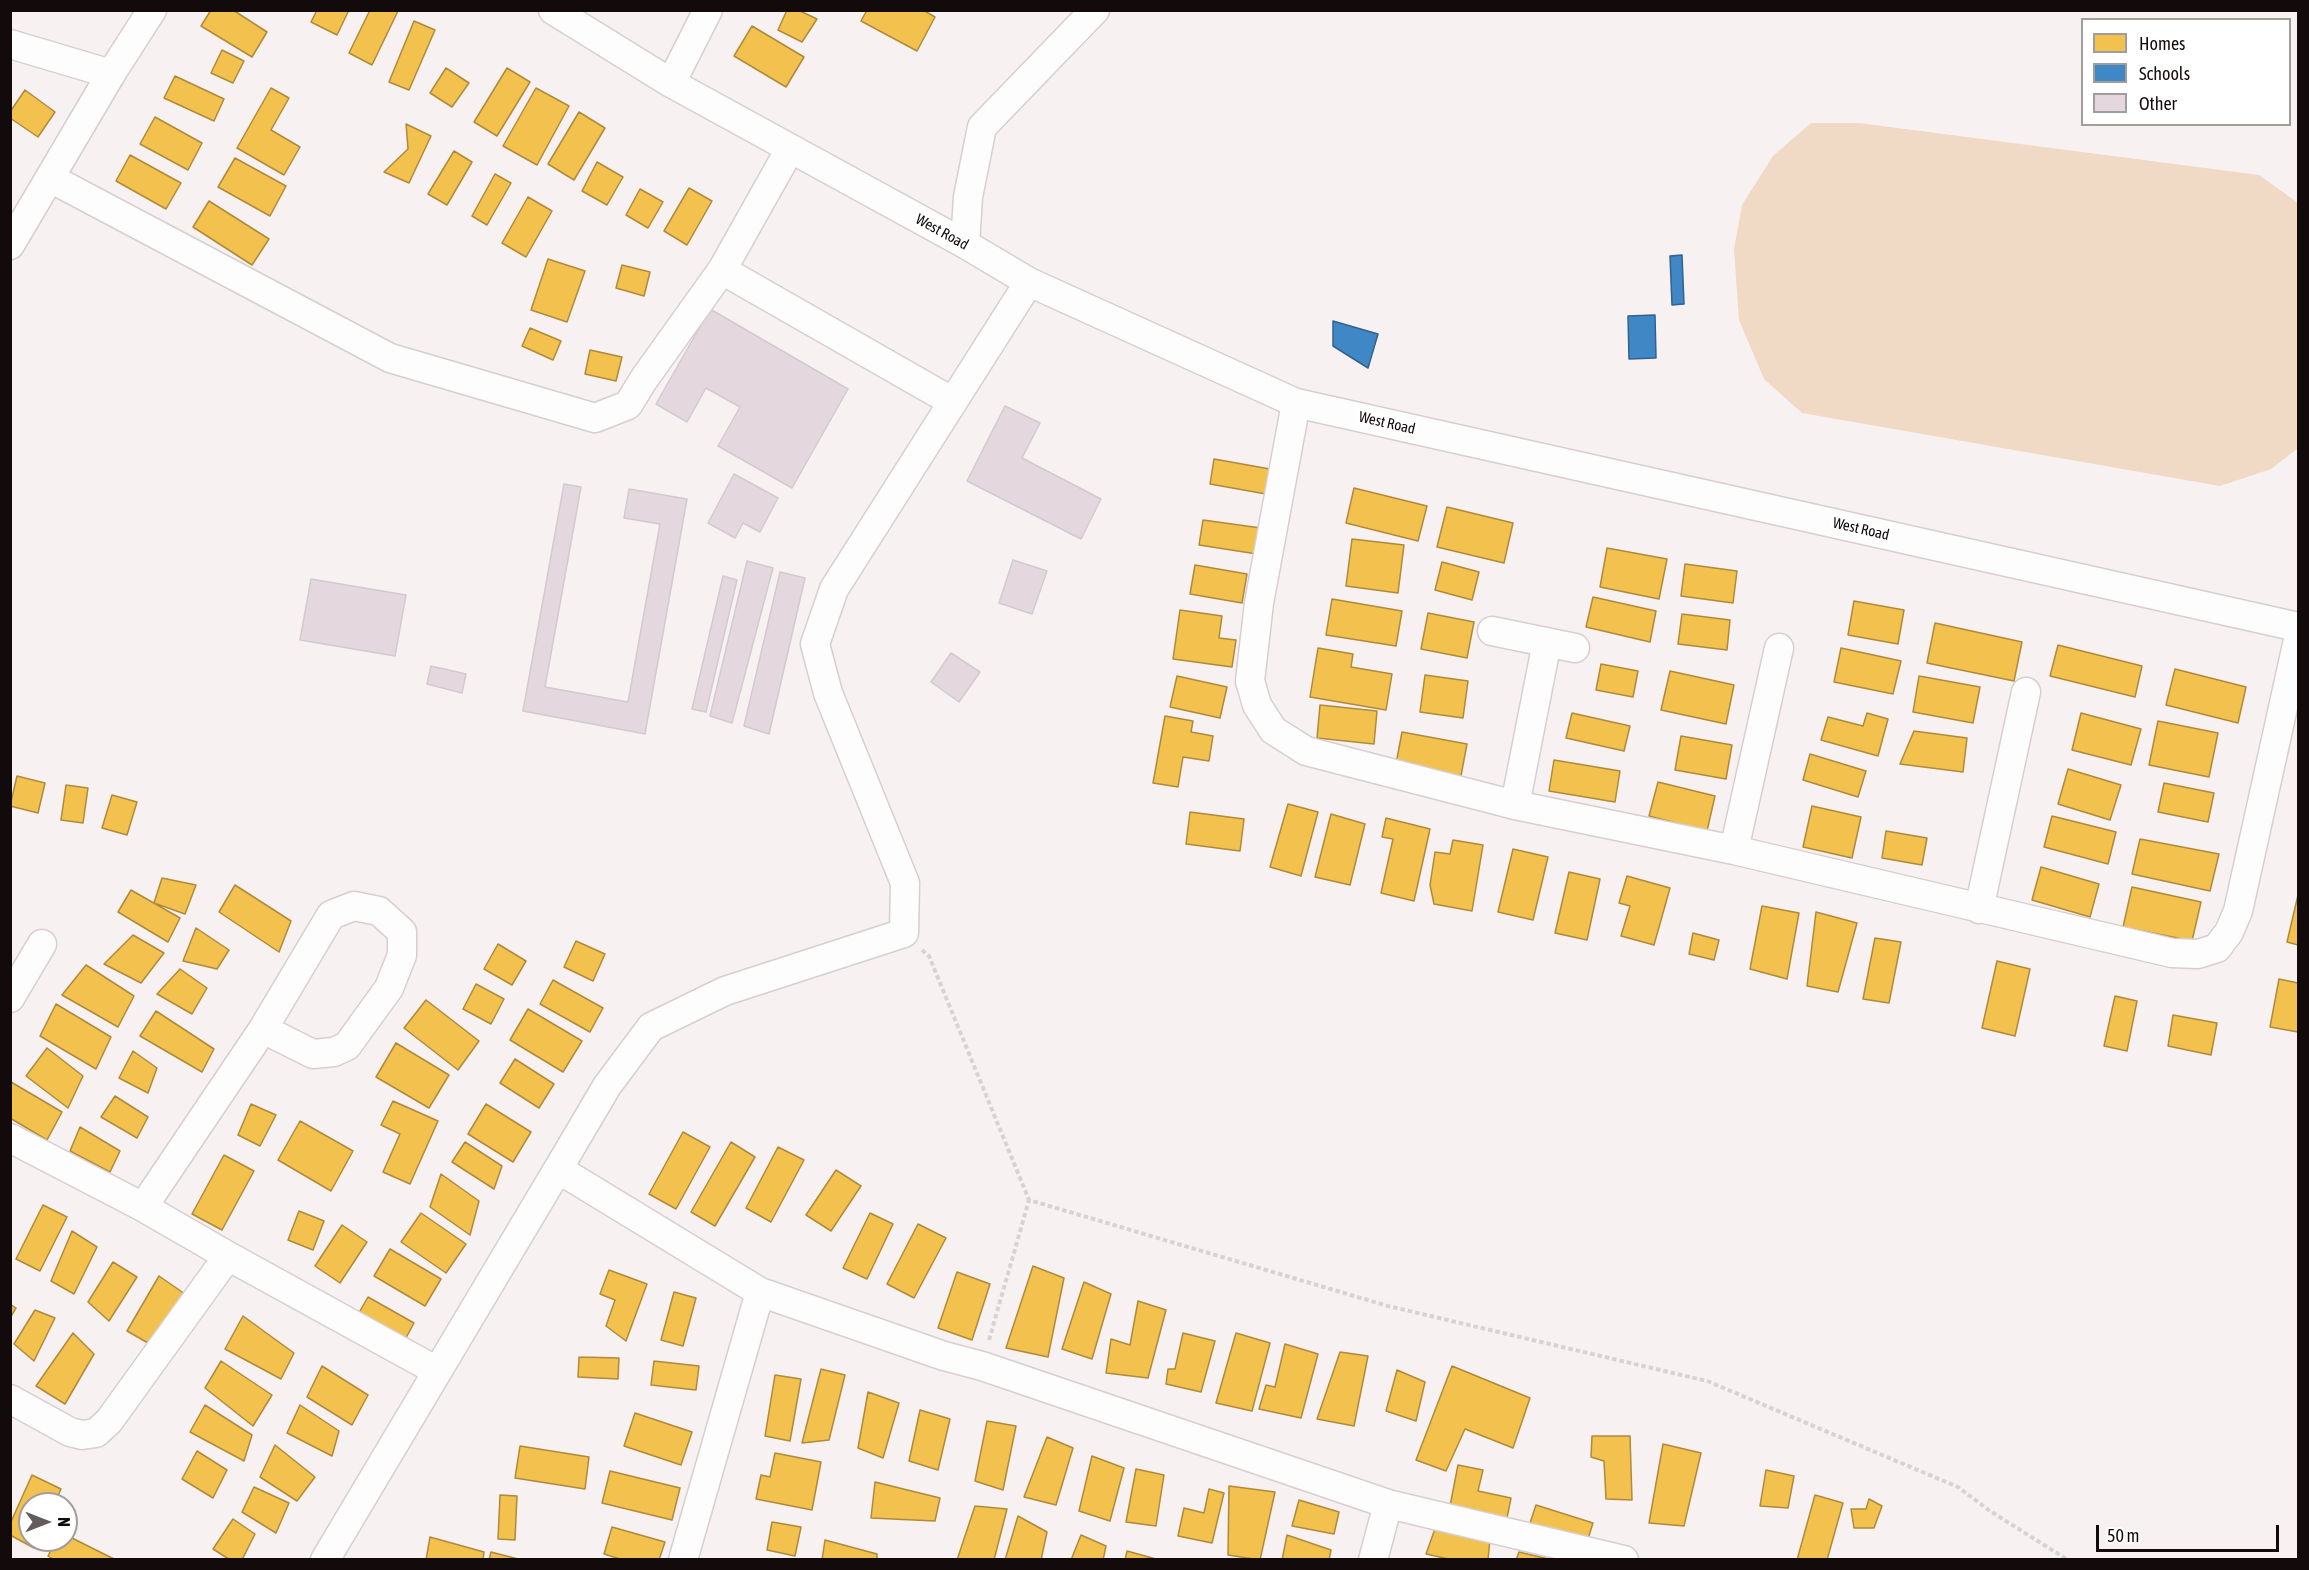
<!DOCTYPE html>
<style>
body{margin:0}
#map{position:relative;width:2309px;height:1570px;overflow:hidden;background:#f8f1f2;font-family:"Asap Condensed",sans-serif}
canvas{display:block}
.frame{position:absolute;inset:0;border:12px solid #130a0b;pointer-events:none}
.legend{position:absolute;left:2081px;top:18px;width:210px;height:108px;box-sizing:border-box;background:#fff;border:2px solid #a19d9d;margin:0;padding:8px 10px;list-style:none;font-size:18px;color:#130a0b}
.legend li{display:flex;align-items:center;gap:12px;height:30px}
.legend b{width:30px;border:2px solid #a19d9d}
.north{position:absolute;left:18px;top:1492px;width:60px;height:60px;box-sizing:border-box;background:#fff;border:2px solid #a19d9d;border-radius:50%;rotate:90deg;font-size:16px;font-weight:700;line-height:24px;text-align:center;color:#130a0b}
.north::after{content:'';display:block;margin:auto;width:21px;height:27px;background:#635b5c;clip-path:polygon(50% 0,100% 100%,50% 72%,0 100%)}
.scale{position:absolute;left:2096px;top:1525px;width:183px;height:27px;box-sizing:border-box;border:3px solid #130a0b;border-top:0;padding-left:8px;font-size:18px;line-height:21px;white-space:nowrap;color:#130a0b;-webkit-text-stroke:4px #fff;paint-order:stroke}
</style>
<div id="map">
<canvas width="2309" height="1570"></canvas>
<div class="frame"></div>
<ul class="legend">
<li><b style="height:16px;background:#f2c14e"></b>Homes</li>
<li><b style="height:16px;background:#3f88c5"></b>Schools</li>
<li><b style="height:16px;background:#e4d8de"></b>Other</li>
</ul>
<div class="north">N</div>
<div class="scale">50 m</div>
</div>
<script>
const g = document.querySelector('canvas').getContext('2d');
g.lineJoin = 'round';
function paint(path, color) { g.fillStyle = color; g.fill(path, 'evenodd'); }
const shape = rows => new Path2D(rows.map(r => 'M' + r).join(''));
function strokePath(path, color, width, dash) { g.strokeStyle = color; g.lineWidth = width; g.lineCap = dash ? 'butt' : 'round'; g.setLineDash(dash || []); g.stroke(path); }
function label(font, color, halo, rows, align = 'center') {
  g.font = font + ' "Asap Condensed",sans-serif'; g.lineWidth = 6; g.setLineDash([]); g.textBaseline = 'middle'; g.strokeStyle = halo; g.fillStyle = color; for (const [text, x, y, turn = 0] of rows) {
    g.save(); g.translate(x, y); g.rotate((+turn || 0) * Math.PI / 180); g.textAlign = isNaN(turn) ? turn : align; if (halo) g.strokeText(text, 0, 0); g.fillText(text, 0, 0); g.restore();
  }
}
paint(shape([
 [1811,123,1859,123,2259,175,2298,203,2298,448,2271,469,2220,486,1802,413,1764,379,1739,320,1734,249,1742,205,1773,156]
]), '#f0d9c5');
const homes = shape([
 [211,10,233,10,267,32,252,57,201,26,211,10],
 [317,10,349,10,337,35,311,22,317,10],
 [370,10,398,11,372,65,349,53,370,10],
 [787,10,798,10,817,19,802,42,778,30,787,10],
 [867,10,923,10,935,17,917,51,861,21,867,10],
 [414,21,435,30,409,90,389,82,414,21],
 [752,26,804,57,786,87,734,56,752,26],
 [222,50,244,61,233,83,211,73,222,50],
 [446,68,469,83,452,107,430,93,446,68],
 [507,68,530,82,497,136,474,122,507,68],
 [175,76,224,99,214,121,164,98,175,76],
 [271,88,289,98,271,130,300,147,284,175,237,148,271,88],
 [536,88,569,106,537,165,503,146,536,88],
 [25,90,55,112,38,137,10,118,10,112,25,90],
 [579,112,605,128,574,180,548,164,579,112],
 [155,117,202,143,188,170,140,144,155,117],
 [406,124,431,136,409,183,384,172,408,149,406,124],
 [454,151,472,162,447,205,428,194,454,151],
 [130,155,181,183,166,209,116,181,130,155],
 [235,158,286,186,270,216,218,187,235,158],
 [597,162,623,177,607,205,582,191,597,162],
 [495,174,511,183,487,225,472,216,495,174],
 [689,188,712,201,687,245,664,231,689,188],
 [640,189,663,202,648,228,626,215,640,189],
 [528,197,552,211,526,257,502,243,528,197],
 [209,201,269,239,252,265,193,227,209,201],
 [548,259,585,271,567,322,531,310,548,259],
 [622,265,650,272,644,296,616,288,622,265],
 [530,328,561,341,553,360,522,346,530,328],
 [590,350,622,357,616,381,585,374,590,350],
 [1214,459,1270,469,1266,494,1210,484,1214,459],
 [1354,488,1427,506,1418,541,1346,523,1354,488],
 [1447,507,1513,523,1504,563,1437,547,1447,507],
 [1203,520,1261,528,1257,554,1199,545,1203,520],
 [1352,539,1404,545,1398,593,1346,586,1352,539],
 [1607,548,1667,559,1659,599,1600,587,1607,548],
 [1442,562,1479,572,1472,600,1435,590,1442,562],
 [1685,564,1737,571,1733,603,1681,596,1685,564],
 [1195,565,1247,574,1242,603,1190,594,1195,565],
 [1593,597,1656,611,1650,642,1586,627,1593,597],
 [1332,599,1402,611,1396,646,1326,635,1332,599],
 [1854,601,1904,610,1898,644,1848,635,1854,601],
 [1180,610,1222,616,1219,638,1236,640,1232,667,1173,659,1180,610],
 [1428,613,1474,622,1467,658,1421,649,1428,613],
 [1682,614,1730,620,1727,650,1678,644,1682,614],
 [1935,623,2022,642,2014,681,1927,663,1935,623],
 [2058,645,2142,666,2135,697,2050,676,2058,645],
 [1318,648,1353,654,1351,667,1392,674,1386,710,1310,697,1318,648],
 [1841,648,1901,661,1893,694,1834,682,1841,648],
 [1601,664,1638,671,1633,697,1596,690,1601,664],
 [2175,669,2246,687,2238,723,2166,705,2175,669],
 [1670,671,1734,685,1726,724,1661,710,1670,671],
 [1425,675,1468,681,1463,718,1420,712,1425,675],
 [1177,676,1227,687,1220,718,1170,707,1177,676],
 [1919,676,1980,687,1973,723,1913,712,1919,676],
 [1320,705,1377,711,1374,744,1317,738,1320,705],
 [1572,713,1630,726,1624,751,1566,738,1572,713],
 [1867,713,1888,719,1878,756,1821,740,1828,717,1863,726,1867,713],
 [2081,713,2141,729,2131,765,2072,750,2081,713],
 [1165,716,1193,721,1191,732,1213,736,1209,761,1183,757,1178,787,1153,783,1165,716],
 [2158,721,2218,733,2209,777,2149,765,2158,721],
 [1914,731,1967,738,1963,772,1900,764,1914,731],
 [1402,732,1467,744,1460,781,1395,769,1402,732],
 [1681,736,1732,745,1726,779,1675,770,1681,736],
 [1810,754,1866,771,1858,797,1803,780,1810,754],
 [1554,760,1620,771,1615,802,1549,791,1554,760],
 [2068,769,2121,785,2110,820,2058,804,2068,769],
 [17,776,45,783,38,813,10,806,17,776],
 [1658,782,1715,796,1707,831,1649,816,1658,782],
 [2164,783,2214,793,2208,822,2158,812,2164,783],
 [66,785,88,788,83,823,61,820,66,785],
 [112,795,137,802,127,835,102,828,112,795],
 [1288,804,1318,812,1301,876,1270,867,1288,804],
 [1812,806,1861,817,1852,858,1803,847,1812,806],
 [1190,812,1244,819,1240,851,1186,844,1190,812],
 [1331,814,1365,824,1350,885,1315,877,1331,814],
 [2052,816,2116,832,2108,864,2044,847,2052,816],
 [1386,818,1430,829,1414,901,1381,893,1393,839,1382,837,1386,818],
 [1886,831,1927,838,1922,865,1882,858,1886,831],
 [2140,839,2219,854,2210,891,2132,874,2140,839],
 [1453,840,1483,845,1472,911,1434,904,1430,885,1435,852,1450,854,1453,840],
 [1513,849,1548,857,1533,920,1498,912,1513,849],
 [2041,867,2099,884,2090,917,2032,900,2041,867],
 [1569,872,1600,879,1587,940,1555,933,1569,872],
 [1627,876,1670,888,1654,945,1621,936,1630,906,1619,903,1627,876],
 [162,878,196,885,185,914,154,903,162,878],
 [235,885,291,921,279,952,219,912,235,885],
 [2132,887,2201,902,2192,941,2123,927,2132,887],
 [131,890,180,918,168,942,118,912,131,890],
 [2298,895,2298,945,2287,942,2298,895],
 [1762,906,1799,913,1787,979,1750,969,1762,906],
 [1816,912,1857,923,1838,992,1807,986,1816,912],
 [196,928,229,950,217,969,183,961,196,928],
 [1693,933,1719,940,1714,960,1689,954,1693,933],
 [133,935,164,953,141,983,104,964,133,935],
 [1875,938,1901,942,1889,1003,1863,999,1875,938],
 [576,941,605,954,593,981,564,967,576,941],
 [498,944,526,961,512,985,484,969,498,944],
 [1997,961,2030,969,2015,1036,1982,1028,1997,961],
 [86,965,134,996,118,1027,62,995,86,965],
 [180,969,207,988,192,1014,157,994,180,969],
 [2279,979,2298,983,2298,1032,2270,1027,2279,979],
 [553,980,603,1008,590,1032,540,1004,553,980],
 [476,984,504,999,491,1024,463,1009,476,984],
 [2115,996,2137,1001,2127,1051,2104,1046,2115,996],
 [426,1000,479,1041,458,1070,404,1028,426,1000],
 [56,1004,111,1037,96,1069,40,1036,56,1004],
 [528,1009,582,1041,563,1072,510,1040,528,1009],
 [156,1011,214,1049,202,1072,140,1036,156,1011],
 [2173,1015,2217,1023,2211,1055,2168,1046,2173,1015],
 [396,1043,449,1075,429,1108,376,1077,396,1043],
 [47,1048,83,1076,68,1108,26,1076,47,1048],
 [133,1051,157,1068,148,1093,119,1078,133,1051],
 [515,1059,554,1084,539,1108,500,1083,515,1059],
 [11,1082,62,1112,47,1140,10,1118,11,1082],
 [115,1096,148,1117,137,1138,101,1117,115,1096],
 [393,1101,438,1121,410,1184,383,1172,400,1134,381,1125,393,1101],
 [251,1104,276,1115,260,1146,238,1135,251,1104],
 [486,1104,531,1132,513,1162,468,1134,486,1104],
 [300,1121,353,1151,331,1191,278,1160,300,1121],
 [80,1127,120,1151,110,1172,70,1151,80,1127],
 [683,1132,710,1147,676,1209,649,1194,683,1132],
 [465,1142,502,1166,494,1189,452,1162,465,1142],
 [731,1142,755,1157,715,1226,691,1212,731,1142],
 [778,1147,804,1160,771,1222,746,1208,778,1147],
 [224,1155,254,1171,222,1230,192,1214,224,1155],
 [836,1170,861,1186,831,1231,806,1215,836,1170],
 [441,1174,479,1201,470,1235,430,1207,441,1174],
 [43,1205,67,1217,40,1271,16,1259,43,1205],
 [299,1211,324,1221,313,1250,288,1240,299,1211],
 [421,1213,466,1244,446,1273,401,1242,421,1213],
 [870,1213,893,1224,867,1279,843,1268,870,1213],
 [918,1224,946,1238,914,1298,887,1284,918,1224],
 [342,1225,367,1242,340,1283,315,1266,342,1225],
 [72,1231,97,1247,74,1294,51,1281,72,1231],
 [390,1249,441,1279,425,1306,374,1276,390,1249],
 [113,1262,137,1277,109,1321,88,1302,113,1262],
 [1033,1266,1064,1278,1048,1357,1006,1348,1033,1266],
 [609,1270,647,1284,626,1341,606,1326,615,1300,600,1294,609,1270],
 [957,1272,990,1284,972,1340,938,1328,957,1272],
 [159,1276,185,1294,155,1347,127,1331,159,1276],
 [1084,1282,1111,1294,1092,1359,1062,1349,1084,1282],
 [674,1292,696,1298,683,1346,661,1340,674,1292],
 [368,1297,414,1323,400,1349,353,1323,368,1297],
 [1138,1301,1166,1310,1148,1378,1106,1373,1111,1339,1130,1345,1138,1301],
 [10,1304,16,1308,10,1318,10,1304],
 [35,1310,55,1318,34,1361,14,1344,35,1310],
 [243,1316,294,1353,281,1379,225,1349,243,1316],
 [73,1333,94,1354,65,1404,36,1386,73,1333],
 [1183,1333,1215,1341,1201,1392,1166,1384,1168,1369,1175,1369,1183,1333],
 [1236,1333,1270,1343,1252,1411,1216,1403,1236,1333],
 [1285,1344,1318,1354,1301,1418,1259,1409,1266,1385,1275,1387,1285,1344],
 [1340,1352,1368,1356,1354,1426,1317,1419,1340,1352],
 [579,1357,619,1358,618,1379,578,1377,579,1357],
 [221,1361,272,1395,253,1426,205,1388,221,1361],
 [654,1361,699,1366,696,1390,651,1385,654,1361],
 [322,1366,368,1395,352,1425,307,1397,322,1366],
 [1452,1366,1530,1398,1513,1448,1465,1429,1446,1471,1416,1460,1452,1366],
 [821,1369,845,1375,829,1440,802,1443,821,1369],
 [1397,1370,1425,1382,1416,1421,1386,1411,1397,1370],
 [775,1375,801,1379,790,1441,765,1436,775,1375],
 [868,1392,899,1403,883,1458,858,1448,868,1392],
 [205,1405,252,1435,244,1461,190,1432,205,1405],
 [300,1405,339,1431,332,1456,287,1433,300,1405],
 [920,1410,950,1419,938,1470,909,1461,920,1410],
 [635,1413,692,1432,681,1465,624,1446,635,1413],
 [987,1421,1016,1426,1003,1490,975,1481,987,1421],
 [1592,1436,1630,1436,1632,1500,1606,1499,1604,1461,1591,1457,1592,1436],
 [1047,1437,1073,1448,1056,1505,1024,1497,1047,1437],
 [1663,1444,1701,1453,1684,1526,1649,1523,1663,1444],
 [275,1445,315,1477,297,1501,260,1477,275,1445],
 [520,1446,589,1457,585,1489,515,1478,520,1446],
 [197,1451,227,1470,213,1498,182,1479,197,1451],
 [775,1453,821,1462,812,1510,756,1499,761,1475,770,1477,775,1453],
 [1092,1456,1124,1468,1110,1521,1079,1511,1092,1456],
 [1458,1465,1483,1470,1478,1491,1511,1498,1507,1518,1450,1506,1458,1465],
 [1136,1469,1164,1475,1156,1526,1126,1522,1136,1469],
 [1766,1470,1794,1476,1788,1508,1760,1506,1766,1470],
 [610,1471,680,1488,672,1520,602,1503,610,1471],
 [32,1475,61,1489,54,1504,30,1504,30,1540,38,1540,34,1548,10,1535,10,1524,32,1475],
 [875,1482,940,1498,935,1521,871,1518,875,1482],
 [1229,1486,1275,1492,1260,1560,1228,1555,1229,1486],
 [254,1487,289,1503,276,1533,242,1512,254,1487],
 [1209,1489,1224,1493,1212,1543,1178,1536,1184,1508,1204,1513,1209,1489],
 [500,1495,517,1496,515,1540,498,1539,500,1495],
 [1815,1495,1843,1503,1827,1560,1797,1560,1815,1495],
 [1869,1499,1882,1506,1874,1528,1854,1528,1851,1509,1866,1509,1869,1499],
 [1299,1500,1339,1512,1334,1534,1292,1526,1299,1500],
 [1536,1505,1593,1523,1587,1542,1530,1523,1536,1505],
 [975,1506,1007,1509,994,1560,957,1560,975,1506],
 [1018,1516,1047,1532,1041,1560,1005,1560,1018,1516],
 [233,1519,255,1534,242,1560,230,1560,213,1549,233,1519],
 [772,1522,801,1527,795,1556,767,1550,772,1522],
 [1436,1526,1490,1539,1488,1560,1453,1560,1426,1554,1436,1526],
 [612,1527,665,1542,659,1560,623,1560,604,1554,612,1527],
 [66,1535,116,1560,54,1560,48,1556,56,1540,66,1540,66,1535],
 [1081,1535,1106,1546,1103,1560,1071,1560,1081,1535],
 [1287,1535,1331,1550,1329,1560,1282,1560,1287,1535],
 [430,1537,484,1552,483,1560,426,1560,430,1537],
 [825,1540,877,1554,877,1560,822,1560,825,1540],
 [1127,1551,1156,1559,1125,1560,1127,1551],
 [491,1552,522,1560,489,1560,491,1552],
 [1519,1552,1553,1560,1516,1560,1519,1552]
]);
paint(homes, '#f2c14e');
strokePath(homes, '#af8a3a', 1.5);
const schools = shape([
 [1682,255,1684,304,1672,305,1670,256,1682,255],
 [1655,315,1656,358,1629,359,1628,316,1655,315],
 [1333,321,1378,334,1368,368,1333,346,1333,321]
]);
paint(schools, '#3f88c5');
strokePath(schools, '#32628d', 1.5);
const building = shape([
 [710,309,848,389,792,488,718,446,740,407,706,388,687,422,656,404,710,309],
 [1005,406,1040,423,1022,458,1101,499,1081,539,967,481,1005,406],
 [734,474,778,498,760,532,743,523,735,538,708,523,734,474],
 [564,484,581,487,545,687,628,702,660,524,624,518,629,489,687,499,645,734,523,711,564,484],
 [1013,560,1047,571,1032,614,999,603,1013,560],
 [747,561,773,568,732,723,710,716,747,561],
 [780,572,805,578,769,734,744,726,780,572],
 [723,576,737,580,706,712,692,709,723,576],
 [311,579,406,595,395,656,300,640,311,579],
 [951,653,980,672,959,702,931,682,951,653],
 [431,666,466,674,462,693,427,684,431,666]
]);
paint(building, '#e4d8de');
strokePath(building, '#d2cace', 1.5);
const minor = shape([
 [553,10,671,83,965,244,1029,282,1296,403,2298,627],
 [10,44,111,74],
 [671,83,708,10],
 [50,178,390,358,595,418,628,405,644,379,722,270,790,149],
 [965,244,968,197,982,127,1095,10],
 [10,245,111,74,152,10],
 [722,270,953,402],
 [1296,403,1259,603,1250,681,1257,705,1273,730,1306,751,1515,805,1734,850,2172,953,2198,954,2217,948,2229,932,2238,911,2298,640],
 [1492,631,1575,648],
 [1515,805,1547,642],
 [1734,850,1779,648],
 [1979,909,2026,692],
 [10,998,42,944],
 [10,1138,143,1207,228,1256,437,1371],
 [558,1169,607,1086,651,1027,725,991,904,933,905,883,828,693,815,644,834,589,1029,282],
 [143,1207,263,1029,331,915,354,906,379,911,402,932,402,955,389,988,347,1046,334,1052,313,1054,263,1029],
 [10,1399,70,1432,82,1435,96,1433,109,1421,228,1256],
 [325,1560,558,1169,760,1292,944,1356,982,1366,1388,1504,1624,1560],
 [683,1560,760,1292],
 [1373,1560,1388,1504]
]);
strokePath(minor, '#d7cecf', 31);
strokePath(shape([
 [922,950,929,956,1029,1200,1388,1306,1707,1381,1958,1487,1990,1511,2068,1560],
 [989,1340,1029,1200]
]), '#d6d3d3', 4, [4.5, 3]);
strokePath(minor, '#fefdfd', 28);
label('15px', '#130a0b', '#fff', [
 ["West Road",942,232,29],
 ["West Road",1387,423,13],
 ["West Road",1861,529,13]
]);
</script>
